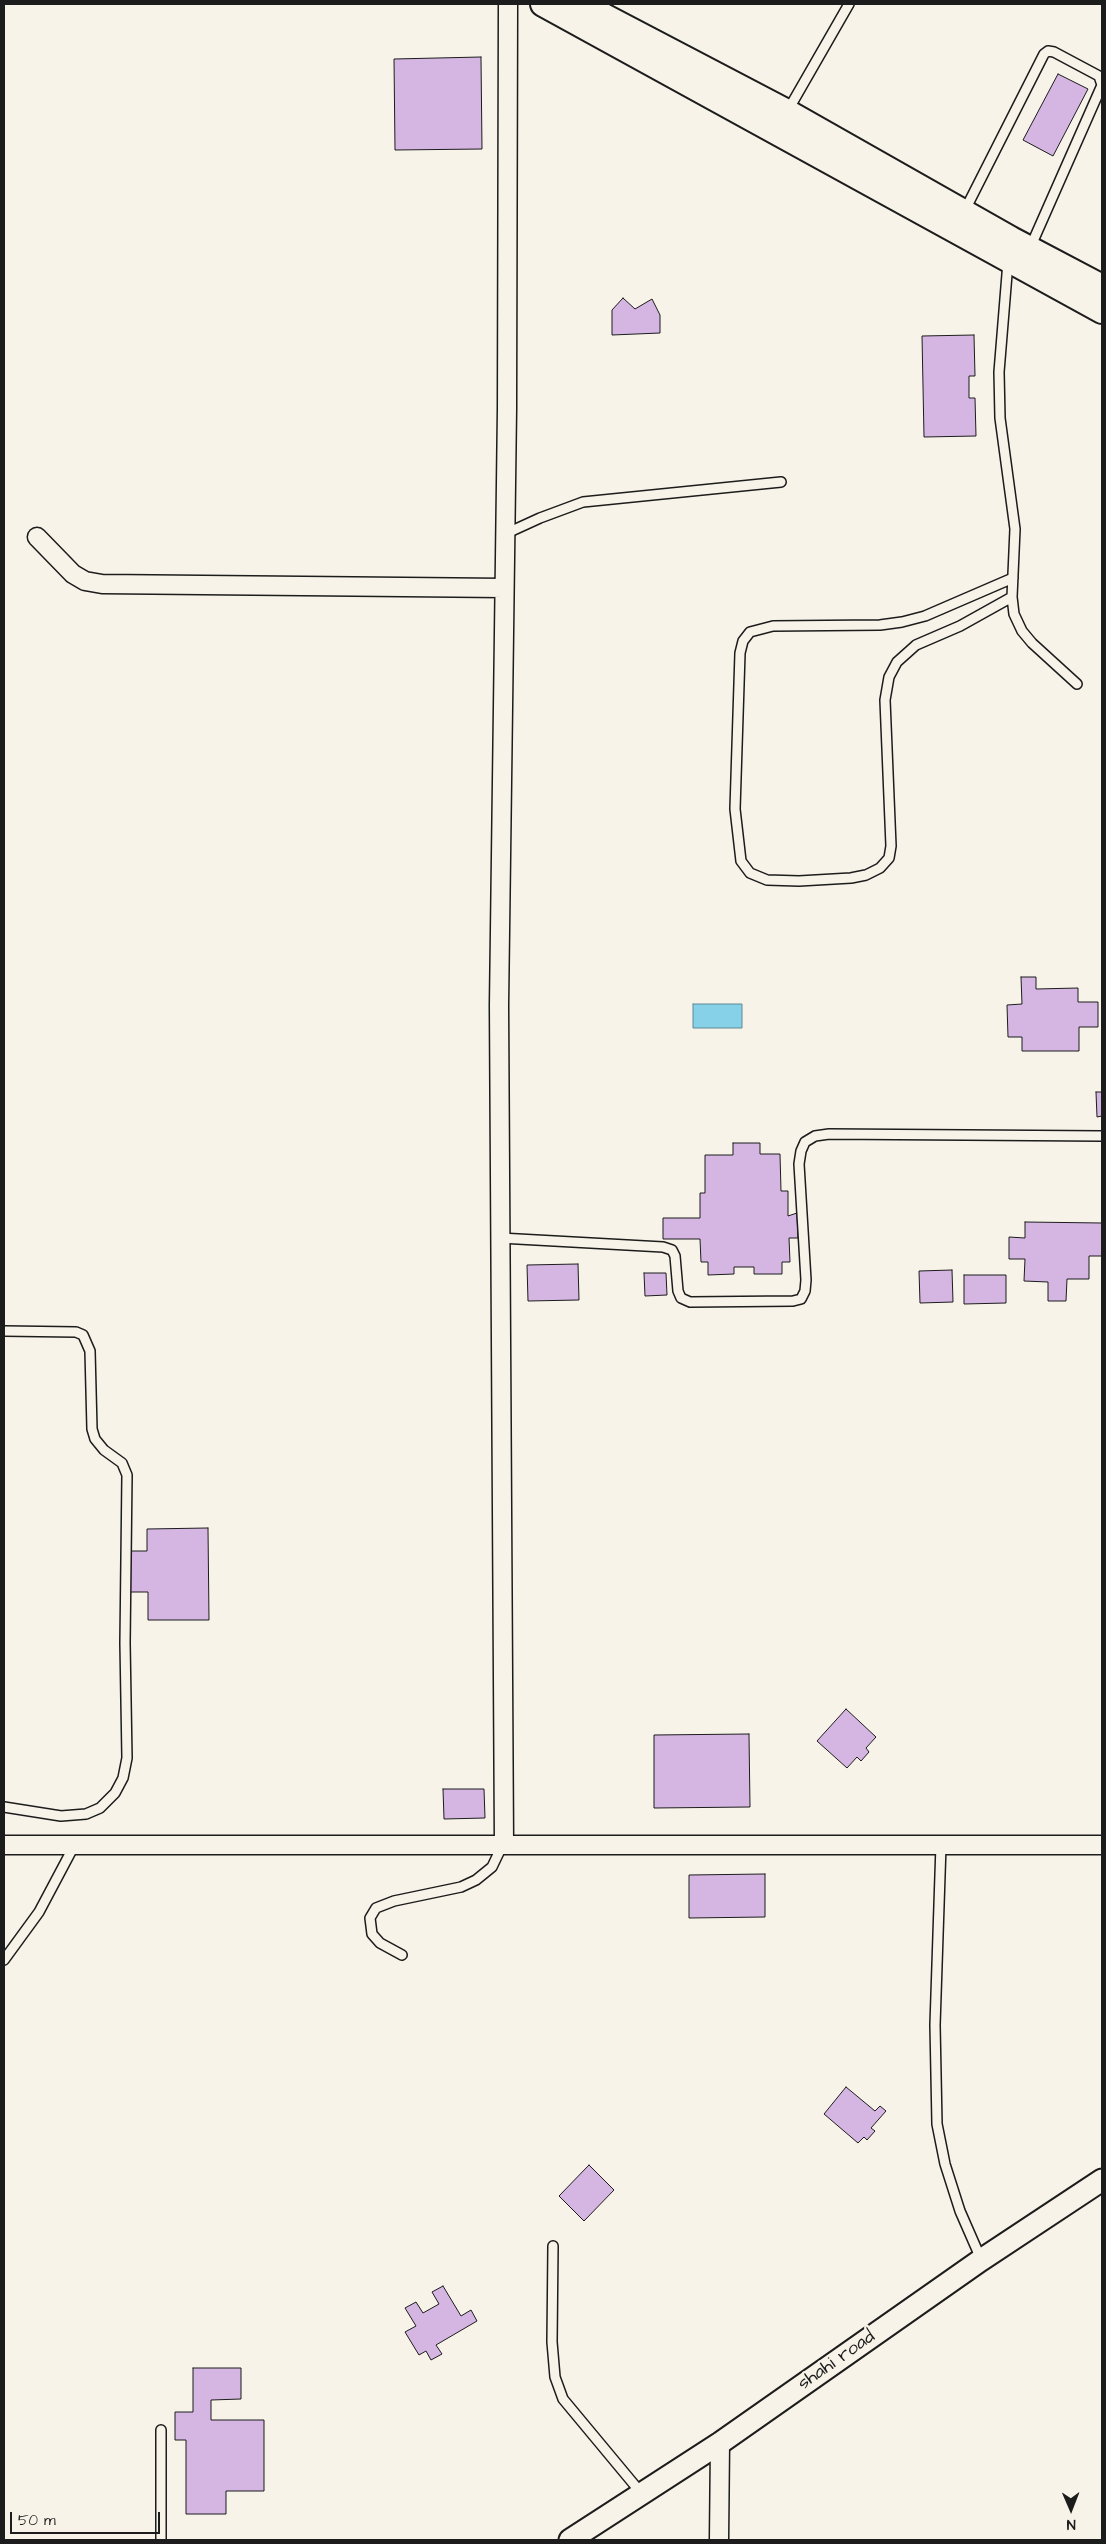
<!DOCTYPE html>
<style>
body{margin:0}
#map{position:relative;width:1106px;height:2544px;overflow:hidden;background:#f7f3e8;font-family:"Architects Daughter",sans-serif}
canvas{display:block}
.frame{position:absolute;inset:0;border:5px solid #1c1c1c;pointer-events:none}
.north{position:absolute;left:1046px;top:2484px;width:50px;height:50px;-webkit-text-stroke:4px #f7f3e8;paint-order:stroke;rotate:179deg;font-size:14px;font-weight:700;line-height:20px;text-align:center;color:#1c1c1c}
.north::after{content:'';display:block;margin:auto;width:18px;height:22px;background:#1c1c1c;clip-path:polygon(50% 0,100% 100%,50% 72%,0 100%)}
.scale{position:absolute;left:10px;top:2512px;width:150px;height:22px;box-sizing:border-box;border:2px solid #1c1c1c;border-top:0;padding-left:6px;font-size:15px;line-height:18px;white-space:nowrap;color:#1c1c1c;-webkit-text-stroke:4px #f7f3e8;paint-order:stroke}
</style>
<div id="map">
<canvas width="1106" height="2544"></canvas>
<div class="frame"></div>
<div class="north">N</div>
<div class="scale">50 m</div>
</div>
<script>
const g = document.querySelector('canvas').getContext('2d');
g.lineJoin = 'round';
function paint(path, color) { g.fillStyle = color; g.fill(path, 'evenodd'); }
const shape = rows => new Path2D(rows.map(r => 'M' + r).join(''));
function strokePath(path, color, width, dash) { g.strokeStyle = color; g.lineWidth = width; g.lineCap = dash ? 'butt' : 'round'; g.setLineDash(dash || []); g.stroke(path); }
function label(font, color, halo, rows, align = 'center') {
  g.font = font + ' "Architects Daughter",sans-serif'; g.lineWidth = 4.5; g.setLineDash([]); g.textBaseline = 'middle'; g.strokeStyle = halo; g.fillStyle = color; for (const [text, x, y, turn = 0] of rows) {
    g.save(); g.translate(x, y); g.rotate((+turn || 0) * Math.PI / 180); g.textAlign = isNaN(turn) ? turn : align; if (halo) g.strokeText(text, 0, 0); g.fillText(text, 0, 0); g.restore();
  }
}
const water = shape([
 [693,1004,742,1004,742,1028,693,1028,693,1004]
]);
paint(water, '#87d1e8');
strokePath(water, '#5c8996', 1);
const building = shape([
 [481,57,482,149,395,150,394,59,481,57],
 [1058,74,1088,89,1053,156,1023,140,1058,74],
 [623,298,635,309,652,299,660,315,660,333,612,335,612,310,623,298],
 [974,335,975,376,969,376,969,398,975,398,976,436,924,437,922,336,974,335],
 [1021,977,1036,977,1036,989,1078,988,1078,1002,1098,1002,1098,1027,1079,1027,1079,1051,1022,1051,1022,1037,1008,1037,1007,1005,1022,1004,1021,977],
 [1096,1092,1102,1092,1102,1116,1097,1117,1096,1092],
 [733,1143,760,1143,760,1154,780,1154,781,1191,788,1191,788,1216,797,1213,798,1238,789,1238,790,1262,782,1262,782,1274,754,1274,754,1267,734,1267,734,1274,708,1275,708,1262,701,1262,700,1239,663,1239,663,1218,700,1218,700,1193,705,1193,705,1155,733,1155,733,1143],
 [1025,1222,1102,1223,1102,1256,1089,1256,1089,1279,1067,1279,1066,1301,1048,1301,1048,1282,1024,1281,1025,1259,1009,1259,1009,1237,1025,1238,1025,1222],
 [578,1264,579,1300,528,1301,527,1265,578,1264],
 [952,1270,953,1302,920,1303,919,1271,952,1270],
 [644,1273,666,1273,667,1295,645,1296,644,1273],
 [964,1275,1006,1275,1006,1303,964,1304,964,1275],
 [208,1528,209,1620,148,1620,148,1592,130,1592,130,1551,147,1551,147,1529,208,1528],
 [846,1709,876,1737,866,1748,869,1752,861,1761,857,1757,847,1768,817,1741,846,1709],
 [749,1734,750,1807,654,1808,654,1735,749,1734],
 [443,1789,484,1789,485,1818,444,1819,443,1789],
 [765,1874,765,1917,689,1918,689,1875,765,1874],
 [846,2087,875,2111,880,2106,886,2111,871,2128,875,2131,867,2140,864,2137,858,2143,824,2114,846,2087],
 [589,2165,614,2190,584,2221,559,2196,589,2165],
 [443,2286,461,2316,471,2310,477,2321,436,2345,442,2354,431,2360,426,2351,419,2355,405,2332,416,2326,405,2308,416,2302,423,2313,439,2304,432,2292,443,2286],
 [193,2368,241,2368,241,2399,211,2400,211,2420,264,2420,264,2491,226,2491,226,2514,186,2514,186,2440,175,2440,175,2412,193,2412,193,2368]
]);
paint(building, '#d5b6e3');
strokePath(building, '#1c1c1c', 1);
const service = shape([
 [787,112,849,4],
 [964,212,1044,54,1048,51,1054,52,1099,76,1102,85,1030,248],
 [1008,262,999,372,1000,418,1015,529,1012,597,1014,614,1022,631,1032,643,1077,684],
 [505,534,540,518,583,502,781,482],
 [1012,597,960,626,916,645,897,662,889,677,885,700,891,846,889,858,880,868,866,875,851,878,799,881,767,880,750,873,741,861,735,809,740,653,743,641,750,632,773,626,880,625,902,622,925,616,1013,578],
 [500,1238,663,1247,672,1250,675,1256,678,1291,681,1298,690,1302,793,1301,801,1299,805,1291,806,1280,799,1164,801,1151,805,1142,815,1136,829,1134,1102,1136],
 [4,1331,76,1332,83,1335,90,1351,92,1429,95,1439,104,1450,122,1463,127,1475,125,1643,127,1758,123,1778,115,1793,100,1808,86,1814,61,1816,4,1807],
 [941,1845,935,2025,937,2124,945,2164,960,2211,981,2259],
 [402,1955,380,1943,372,1934,370,1918,376,1908,394,1901,461,1887,476,1880,492,1867,503,1844],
 [4,1960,39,1912,74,1846],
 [553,2246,552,2342,555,2377,563,2399,642,2494],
 [161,2430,161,2540]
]);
const minor = shape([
 [37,537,73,574,85,581,102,584,504,588],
 [504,1844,499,1005,507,409,508,4],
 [4,1845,1102,1845],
 [719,2540,720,2443]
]);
const tertiary = shape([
 [570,2540,720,2443,981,2260,1102,2180]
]);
const secondary = shape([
 [543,4,1102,311],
 [581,4,787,112,1011,239,1102,287]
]);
strokePath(service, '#1c1c1c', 12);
strokePath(minor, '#1c1c1c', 21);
strokePath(tertiary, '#1c1c1c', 25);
strokePath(secondary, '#1c1c1c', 28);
strokePath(service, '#f7f3e8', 9);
strokePath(minor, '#f7f3e8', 18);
strokePath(tertiary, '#f7f3e8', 21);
strokePath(secondary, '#f7f3e8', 24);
label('19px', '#1c1c1c', '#f7f3e8', [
 ["shahi road",837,2361,-35]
]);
</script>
